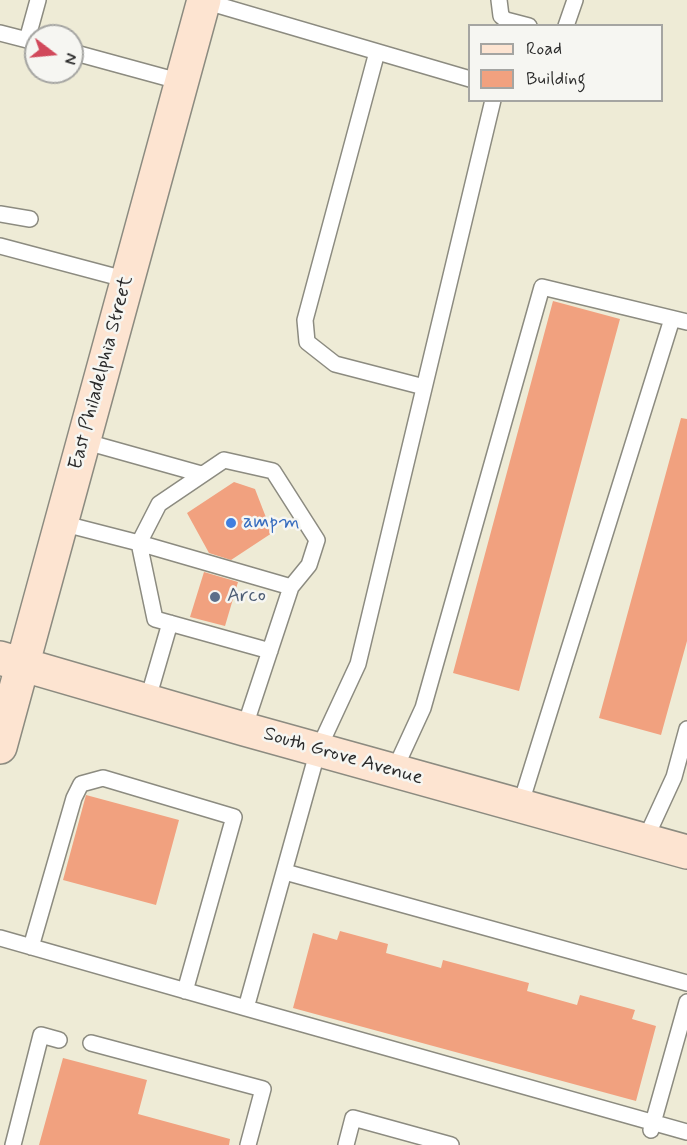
<!DOCTYPE html>
<style>
body{margin:0}
#map{position:relative;width:687px;height:1145px;overflow:hidden;background:#eeebd6;font-family:Mynerve,sans-serif}
canvas{display:block}
.legend{position:absolute;left:468px;top:24px;width:195px;height:78px;box-sizing:border-box;background:#f6f6f2;border:2px solid #a5a5a2;margin:0;padding:8px 10px;list-style:none;font-size:18px;color:#2b2b2b}
.legend li{display:flex;align-items:center;gap:12px;height:30px}
.legend b{width:30px;border:2px solid #a5a5a2}
.north{position:absolute;left:24px;top:24px;width:60px;height:60px;box-sizing:border-box;background:#f6f6f2;border:2px solid #a5a5a2;border-radius:50%;rotate:106deg;font-size:16px;font-weight:700;line-height:24px;text-align:center;color:#2b2b2b}
.north::after{content:'';display:block;margin:auto;width:21px;height:27px;background:#d1495b;clip-path:polygon(50% 0,100% 100%,50% 72%,0 100%)}
</style>
<div id="map">
<canvas width="687" height="1145"></canvas>
<ul class="legend">
<li><b style="height:8px;background:#fde4d1"></b>Road</li>
<li><b style="height:16px;background:#f1a17f"></b>Building</li>
</ul>
<div class="north">N</div>
</div>
<script>
const g = document.querySelector('canvas').getContext('2d');
g.lineJoin = 'round';
function paint(path, color) { g.fillStyle = color; g.fill(path, 'evenodd'); }
const shape = rows => new Path2D(rows.map(r => 'M' + r).join(''));
function strokePath(path, color, width, dash) { g.strokeStyle = color; g.lineWidth = width; g.lineCap = dash ? 'butt' : 'round'; g.setLineDash(dash || []); g.stroke(path); }
function label(font, color, halo, rows, align = 'center') {
  g.font = font + ' Mynerve,sans-serif'; g.lineWidth = 5; g.setLineDash([]); g.textBaseline = 'middle'; g.strokeStyle = halo; g.fillStyle = color; for (const [text, x, y, turn = 0] of rows) {
    g.save(); g.translate(x, y); g.rotate((+turn || 0) * Math.PI / 180); g.textAlign = isNaN(turn) ? turn : align; if (halo) g.strokeText(text, 0, 0); g.fillText(text, 0, 0); g.restore();
  }
}
paint(shape([
 [553,301,620,319,519,691,453,673],
 [681,418,687,419,687,641,661,735,599,718],
 [234,482,255,489,272,533,231,560,209,553,187,513],
 [204,572,238,582,225,626,190,617],
 [86,795,179,820,156,905,63,880],
 [340,931,388,944,386,953,441,968,443,960,529,983,527,991,577,1005,580,995,635,1010,632,1019,656,1026,636,1101,293,1008,313,933,337,940],
 [63,1058,147,1080,138,1114,230,1139,229,1145,39,1145]
]), '#f1a17f');
const lane = shape([
 [499,0,501,16,506,20,529,26],
 [204,1,470,79],
 [566,26,575,0],
 [0,33,35,42],
 [27,40,38,0],
 [72,52,182,82],
 [377,52,305,320,307,342,335,364,424,387],
 [493,100,358,664,318,750,246,1008,687,1132],
 [0,214,30,219],
 [0,246,128,280],
 [83,441,201,474],
 [61,523,139,543,159,504,224,460,273,471,317,540,309,565,291,587,244,729],
 [270,651,155,619,139,543,291,587],
 [147,702,170,623],
 [394,771,423,708,542,287,687,322],
 [520,806,672,319],
 [645,840,674,777,687,729],
 [285,872,687,983],
 [0,938,246,1008],
 [31,947,74,798,81,784,103,778,234,817,185,991],
 [91,1043,263,1089,248,1145],
 [651,1130,687,1002],
 [13,1145,41,1035,59,1040],
 [346,1145,353,1118,451,1145]
]);
const secondary = shape([
 [0,658,244,729,687,852],
 [0,747,204,0]
]);
strokePath(lane, '#8c8b80', 18);
strokePath(secondary, '#8c8b80', 36);
strokePath(lane, '#fff', 15);
strokePath(secondary, '#fde4d1', 33);
for (const [x, y, r, color] of [
 [231,523,6,"#3f7fe0"],
 [215,597,6,"#5c6f8a"]
]) { const dot = new Path2D(); dot.arc(x, y, r, 0, 2 * Math.PI); g.fillStyle = color; g.fill(dot); strokePath(dot, '#f6f6f2', 2); }
label('20px', '#2b2b2b', '#f6f6f2', [
 ["East Philadelphia Street",102,373,-75],
 ["South Grove Avenue",343,757,16]
]);
label('20px', '#366cbe', '#f6f6f2', [
 ["ampm",243,523]
], 'left');
label('20px', '#4e5e75', '#f6f6f2', [
 ["Arco",227,597]
], 'left');
</script>
